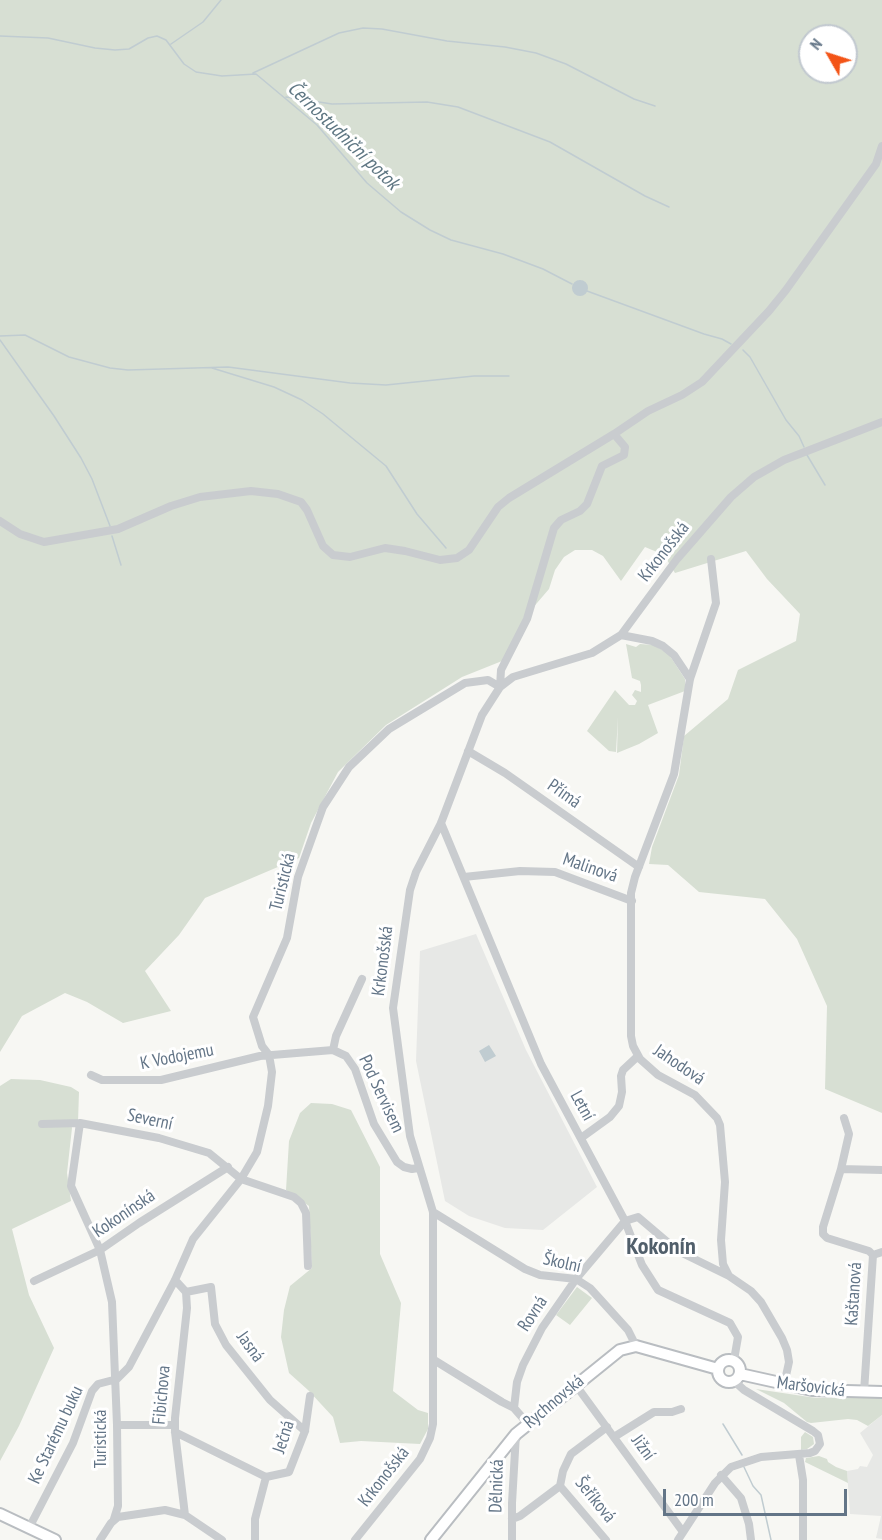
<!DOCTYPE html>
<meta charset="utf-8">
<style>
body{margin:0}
#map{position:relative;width:882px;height:1540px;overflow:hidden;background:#f7f7f3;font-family:"PT Sans Narrow",sans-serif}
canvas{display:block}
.north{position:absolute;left:798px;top:24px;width:60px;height:60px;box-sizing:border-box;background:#fff;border:2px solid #c1c8cf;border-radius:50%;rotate:309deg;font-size:16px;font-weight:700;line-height:24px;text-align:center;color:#637587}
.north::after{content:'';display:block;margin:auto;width:21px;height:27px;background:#f35417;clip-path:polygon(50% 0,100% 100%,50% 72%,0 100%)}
.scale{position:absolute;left:663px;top:1489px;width:184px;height:27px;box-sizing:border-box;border:3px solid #637587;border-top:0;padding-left:8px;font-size:18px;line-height:21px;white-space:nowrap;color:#637587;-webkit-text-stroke:4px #fff;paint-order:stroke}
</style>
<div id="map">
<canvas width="882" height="1540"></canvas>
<div class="north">N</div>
<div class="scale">200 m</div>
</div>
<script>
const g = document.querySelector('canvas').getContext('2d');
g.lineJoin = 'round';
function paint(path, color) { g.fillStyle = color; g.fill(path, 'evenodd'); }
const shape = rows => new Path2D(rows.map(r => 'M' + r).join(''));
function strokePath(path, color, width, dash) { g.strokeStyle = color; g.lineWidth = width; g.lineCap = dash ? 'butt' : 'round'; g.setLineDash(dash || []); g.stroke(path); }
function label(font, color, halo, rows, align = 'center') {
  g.font = font + ' "PT Sans Narrow",sans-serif'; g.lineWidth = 6; g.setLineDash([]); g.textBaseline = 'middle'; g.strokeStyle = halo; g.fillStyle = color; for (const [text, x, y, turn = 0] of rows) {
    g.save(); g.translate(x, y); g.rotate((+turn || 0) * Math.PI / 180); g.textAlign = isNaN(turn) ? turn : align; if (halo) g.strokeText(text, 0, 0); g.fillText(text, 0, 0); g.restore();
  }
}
paint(shape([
 [476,934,526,1050,597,1187,543,1230,505,1228,469,1216,445,1201,416,1061,420,951],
 [882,1415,882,1539,876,1538,881,1516,850,1514,847,1471,858,1469,860,1466,867,1467,873,1455,860,1433]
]), '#e7e8e6');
paint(shape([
 [0,0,882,0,882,1113,825,1089,827,1006,797,939,765,899,699,892,668,865,649,864,652,847,679,775,684,736,728,699,738,670,796,641,800,614,767,579,746,551,675,573,664,555,645,547,621,581,603,556,592,550,575,550,564,557,555,570,549,589,525,617,502,661,462,677,386,725,338,772,311,823,299,858,205,898,179,935,145,971,171,1011,123,1023,87,1002,65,993,22,1016,0,1052],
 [810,36,846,36,846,72,810,72],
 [626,644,636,647,640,644,653,645,668,653,685,679,685,691,648,705,658,733,639,744,617,753,618,717,616,752,609,751,587,731,615,690,629,705,635,705,637,701,632,695,635,690,641,692,641,685,640,681,632,678],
 [11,1079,40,1080,71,1087,79,1092,78,1122,71,1121,72,1128,67,1173,71,1201,12,1229,29,1295,54,1348,19,1426,0,1461,0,1086],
 [311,1103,332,1104,351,1110,380,1167,380,1254,401,1303,393,1391,418,1410,428,1413,428,1429,420,1444,361,1441,340,1443,333,1417,308,1390,289,1373,281,1337,284,1310,290,1286,312,1268,309,1206,286,1190,289,1141,300,1113],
 [577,1287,592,1298,570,1325,556,1315],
 [756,1389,816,1398,882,1398,882,1415,868,1426,857,1420,848,1419,811,1423,807,1422,784,1403],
 [805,1432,813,1437,814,1444,807,1449,801,1450,801,1437],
 [819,1456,827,1459,828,1462,836,1467,847,1471,848,1483,805,1462,806,1458]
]), '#d7dfd3');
paint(shape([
 '572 288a8 8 0 1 1 16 0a8 8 0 1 1-16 0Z',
 [489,1045,496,1056,485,1062,479,1051]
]), '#c0ccd1');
strokePath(shape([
 [0,36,48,38,95,48,115,50,129,49,148,38,157,36,166,40,184,64,196,72,222,76,256,74,317,125,367,183,401,212,430,230,451,240,503,254,543,269,572,284],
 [171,44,203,22,221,0],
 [253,73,339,33,363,28,382,29,447,41,505,47,536,53,566,64,634,99,655,106],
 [286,97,332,104,427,102,458,107,550,142,645,196,669,207],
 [587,291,704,334,722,339,731,344],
 [0,336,25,335,69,357,110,368,128,370,228,367,350,383,386,385,474,376,509,376],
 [0,340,54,416,81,458,92,479,110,526],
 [743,350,750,357,786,420,799,436,804,447],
 [212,368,274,387,302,400,323,414,386,466,417,514,446,548],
 [807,455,825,485],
 [112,536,121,565],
 [723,1424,742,1455],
 [744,1467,753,1486,761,1495,771,1540]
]), '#c0ccd1', 1.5);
const major = shape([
 '718 1371a11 11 0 1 1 22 0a11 11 0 1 1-22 0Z',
 [740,1374,812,1390,882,1392],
 [0,1514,55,1540],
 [431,1540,516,1434,620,1350,636,1346,718,1369]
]);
strokePath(major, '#b9bdc1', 14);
strokePath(shape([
 [0,521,20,534,44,542,118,529,171,506,200,497,251,491,278,494,301,502,307,510,323,546,333,555,350,557,385,548,405,551,440,560,457,558,469,550,498,507,509,498,614,434,648,411,682,395,702,382,769,311,786,290,876,164,882,146],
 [711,559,716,603,690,679,674,774,635,877,631,893,631,1036,633,1046,640,1059,658,1075,695,1095,717,1118,720,1125,725,1182,721,1240,723,1264,729,1276,751,1291,761,1302,782,1338,787,1350,789,1362,784,1385],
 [621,635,652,641,663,646,674,655,690,679],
 [500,687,501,670,527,619,554,528,561,520,580,511,587,504,602,466,624,455,625,447,614,434],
 [468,751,505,773,639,867],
 [441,823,541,1064,625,1221,642,1265,658,1290,730,1323,738,1337,734,1360],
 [464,877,520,871,555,872,632,901],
 [333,1050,336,1036,362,979],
 [91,1075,102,1080,161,1080,260,1056,333,1050,346,1056,355,1069,374,1124,397,1162,404,1167,412,1169,418,1168],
 [80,1123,71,1186,100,1250,112,1302,117,1425,118,1506,114,1519],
 [42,1124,80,1123,159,1138,209,1153,241,1179,294,1197,301,1203,306,1213,308,1266],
 [581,1138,610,1117,619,1106,622,1092,621,1076,623,1070,638,1056],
 [841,1169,849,1134,844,1118],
 [433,1212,525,1269,540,1275,576,1279,590,1288,628,1330,636,1346],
 [873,1255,882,1252],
 [175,1280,186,1292,187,1308,175,1418,175,1432,185,1515],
 [34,1281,100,1250,139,1223,228,1167],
 [186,1292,211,1287,215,1324,226,1345,270,1400,305,1431],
 [434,1360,502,1402,514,1408,528,1424],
 [575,1384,683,1532],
 [864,1392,873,1255,869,1251,827,1238,823,1234,823,1227,841,1169,882,1170],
 [514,1408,517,1382,523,1365,542,1328,576,1279,625,1221,638,1217,678,1251,729,1276],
 [117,1425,175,1425],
 [175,1432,266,1477],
 [614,1437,654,1412,672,1412,681,1409],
 [799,1455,803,1480,803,1540],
 [721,1475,741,1498,749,1524,751,1540],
 [266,1477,289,1472,305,1431,310,1396],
 [512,1519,520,1516,560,1486],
 [29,1528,73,1443,92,1391,98,1384,117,1379,129,1367,175,1280,193,1239,241,1179,257,1152,268,1106,272,1072,269,1055,262,1046,253,1017,287,938,298,877,323,807,349,767,389,729,465,683,488,680,500,687],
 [100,1540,111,1523,118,1517,165,1510,185,1515,222,1540],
 [255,1540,255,1519,266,1477],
 [355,1540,420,1459,430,1438,433,1424,433,1212,410,1136,393,1008,410,890,416,872,441,823,482,715,500,687,513,677,592,653,621,635,677,559,731,497,754,477,784,460,882,422],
 [512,1540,512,1503,516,1434],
 [606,1540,560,1486,563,1471,571,1454,607,1427],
 [678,1540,715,1483,731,1467,761,1457,810,1453,815,1451,820,1444,818,1435,813,1431,744,1390,734,1381]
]), '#c9cccf', 8);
strokePath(major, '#fff', 10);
label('18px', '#637587', '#fff', [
 ["Krkonošská",664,552,-52],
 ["Přímá",564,794,35],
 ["Malinová",590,868,19],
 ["Turistická",283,882,-76],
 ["Krkonošská",383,961,-83],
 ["K Vodojemu",177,1057,-11],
 ["Jahodová",679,1065,34],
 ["Pod Servisem",381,1094,65],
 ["Letní",582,1106,61],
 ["Severní",150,1120,12],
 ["Kokonínská",124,1214,-34],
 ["Školní",562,1263,13],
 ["Kaštanová",854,1294,-86],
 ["Rovná",533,1314,-57],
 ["Jasná",250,1347,54],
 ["Maršovická",811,1387,7],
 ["Fibichova",162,1395,-85],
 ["Rychnovská",554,1402,-40],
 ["Ke Starému buku",56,1435,-65],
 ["Ječná",284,1437,-72],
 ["Turistická",101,1439,-90],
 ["Jižní",643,1448,54],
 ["Krkonošská",384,1477,-52],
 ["Dělnická",497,1486,-88],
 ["Šeříková",595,1500,51]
]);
label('italic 20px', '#5f7783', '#fff', [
 ["Černostudniční potok",343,136,44]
]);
label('bold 24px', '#515f6b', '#fff', [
 ["Kokonín",661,1247]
]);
</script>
